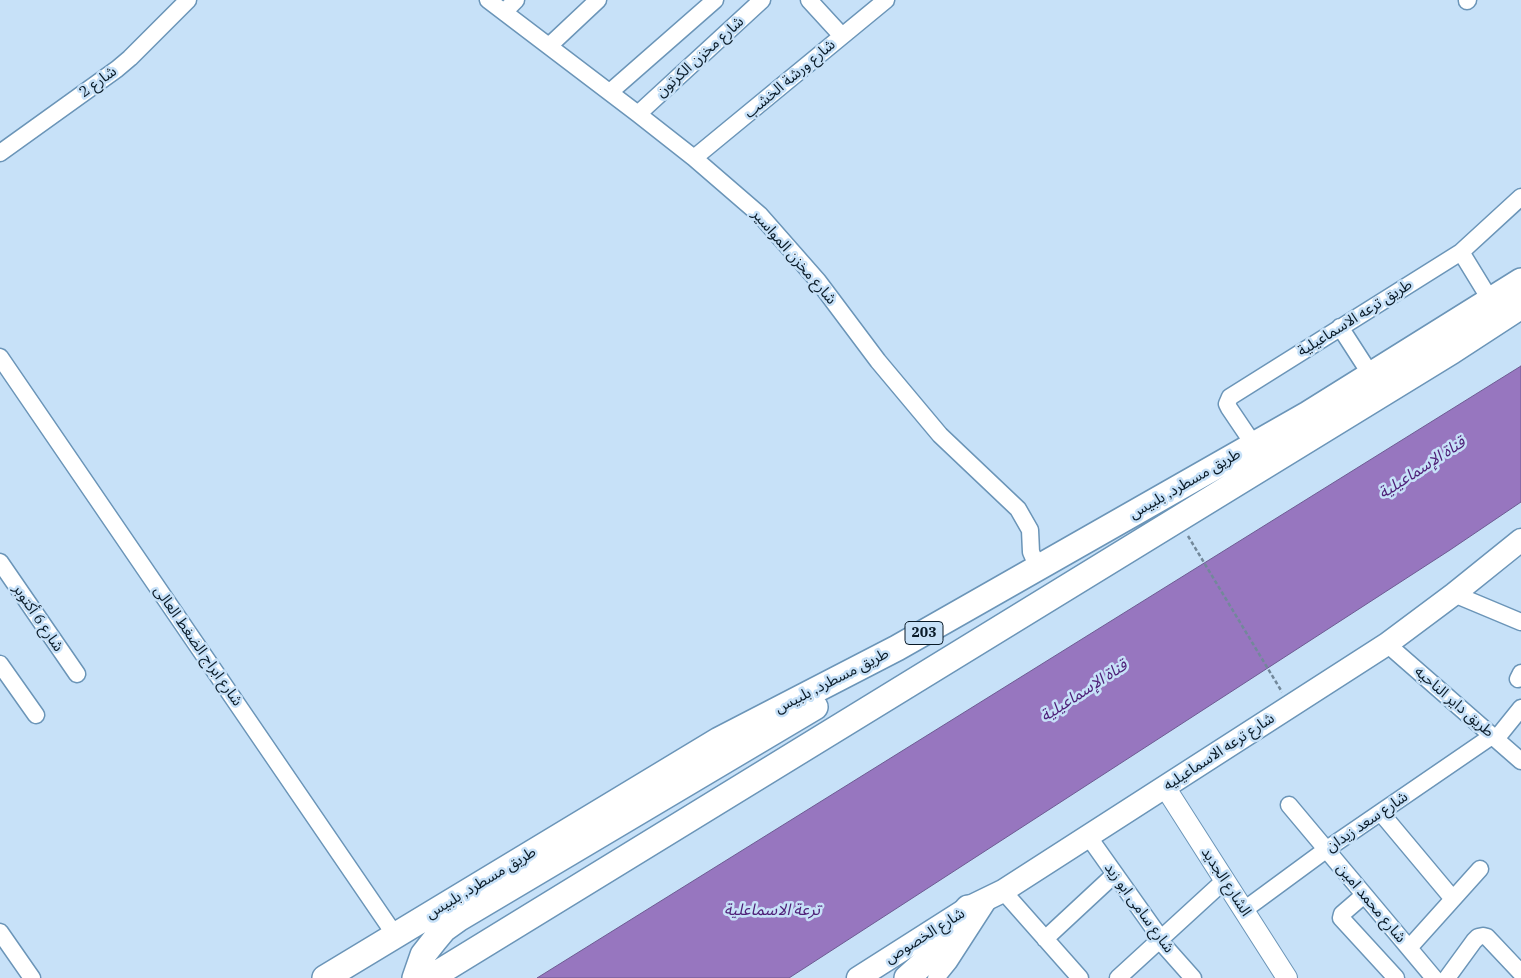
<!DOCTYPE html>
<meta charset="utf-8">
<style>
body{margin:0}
canvas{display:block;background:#c7e1f8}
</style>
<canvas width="1521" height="978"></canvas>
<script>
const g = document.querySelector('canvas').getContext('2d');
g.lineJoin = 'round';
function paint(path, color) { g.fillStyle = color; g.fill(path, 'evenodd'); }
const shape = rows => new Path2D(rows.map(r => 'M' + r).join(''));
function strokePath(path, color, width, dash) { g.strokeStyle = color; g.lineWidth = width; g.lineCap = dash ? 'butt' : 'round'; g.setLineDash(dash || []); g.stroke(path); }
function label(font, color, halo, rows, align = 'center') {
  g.font = font + ' "IBM Plex Serif","Noto Sans Arabic",serif'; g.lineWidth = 5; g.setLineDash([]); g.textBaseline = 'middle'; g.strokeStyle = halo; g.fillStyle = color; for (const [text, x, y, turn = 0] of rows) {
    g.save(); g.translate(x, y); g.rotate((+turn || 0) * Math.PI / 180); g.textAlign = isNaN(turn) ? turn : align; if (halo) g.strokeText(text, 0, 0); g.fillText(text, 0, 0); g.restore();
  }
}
const water = shape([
 [1521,366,1521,502,1450,550,789,978,537,978,1521,366]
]);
paint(water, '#9776bf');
strokePath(water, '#6d5b92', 1);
const minor = shape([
 [488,0,638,114,694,158,760,215,818,281,878,361,940,435,1018,509,1030,530,1031,552,1038,568],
 [809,0,842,36],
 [1467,1,1468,0],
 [504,12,516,0],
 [549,46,598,0],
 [610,92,715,0],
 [638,114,762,0],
 [0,153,117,69,130,58,188,0],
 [694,158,886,0],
 [1461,252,1491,301],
 [1340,327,1371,375],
 [0,357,395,935],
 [1254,445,1229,408,1227,404,1230,397,1461,252,1521,197],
 [0,562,77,674],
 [1454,594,1521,622],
 [1387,644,1521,761],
 [0,664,36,715],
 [1518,679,1521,673],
 [1496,739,1521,708],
 [1289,805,1434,978],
 [1381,813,1453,899],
 [1088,836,1159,936,1161,942,1193,978],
 [1003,891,1080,978],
 [1364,895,1342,914,1341,918,1396,978],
 [1244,910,1327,849,1492,736],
 [0,932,32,978],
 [1045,939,1115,874],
 [1409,948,1480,869],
 [936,978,949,962,991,897],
 [1118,978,1225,880],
 [1447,978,1474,941,1478,937,1483,936,1487,937,1521,973]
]);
const tertiary = shape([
 [1165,787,1287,978]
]);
const secondary = shape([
 [858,978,968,908,1003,891,1387,644,1454,594,1521,540]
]);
const primary = shape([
 [325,978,719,740,897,648,1308,414,1521,281],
 [415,978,423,955,434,941,444,929,458,919,815,707],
 [430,978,1452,351,1521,306],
 [907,978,926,961,942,944,968,908]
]);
strokePath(minor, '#6b95b8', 19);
strokePath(tertiary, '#6b95b8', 22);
strokePath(secondary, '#6b95b8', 25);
strokePath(primary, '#6b95b8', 28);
strokePath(shape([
 [1188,536,1282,692]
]), '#72889a', 2.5, [4, 2.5]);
strokePath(minor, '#fff', 16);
strokePath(tertiary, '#fff', 20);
strokePath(secondary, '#fff', 22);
strokePath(primary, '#fff', 25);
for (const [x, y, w] of [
 [924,633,38]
]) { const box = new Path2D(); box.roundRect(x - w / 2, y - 11.5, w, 23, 4); g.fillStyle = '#c7e1f8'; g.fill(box); strokePath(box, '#0a1b28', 1); }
label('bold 14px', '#0a1b28', null, [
 ["203",924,633]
]);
label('15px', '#0a1b28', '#c7e1f8', [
 ["شارع مخزن الكرتون",700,57,-42],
 ["شارع ورشة الخشب",790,79,-40],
 ["شارع 2",98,82,-36],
 ["شارع مخزن المواسير",794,257,49],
 ["طريق ترعه الاسماعيلية",1355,318,-32],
 ["طريق مسطرد, بلبيس",1185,484,-30],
 ["شارع 6 أكتوبر",38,618,56],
 ["شارع ابراج الضغط العالى",198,646,55],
 ["طريق مسطرد, بلبيس",832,681,-27],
 ["طريق داير الناحيه",1454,702,41],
 ["شارع ترعه الاسماعيليه",1219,752,-33],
 ["شارع سعد زيدان",1367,822,-34],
 ["الشارع الجديد",1226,882,57],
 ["طريق مسطرد, بلبيس",481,883,-31],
 ["شارع محمد امين",1371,903,50],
 ["شارع سامى ابو زيد",1139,908,54],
 ["شارع الخصوص",925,936,-32]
]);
label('italic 16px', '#4f2078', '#c7e1f8', [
 ["قناة الإسماعيلية",1422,468,-33],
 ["قناة الإسماعيلية",1084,691,-33],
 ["ترعة الاسماعلية",772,910]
]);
</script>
